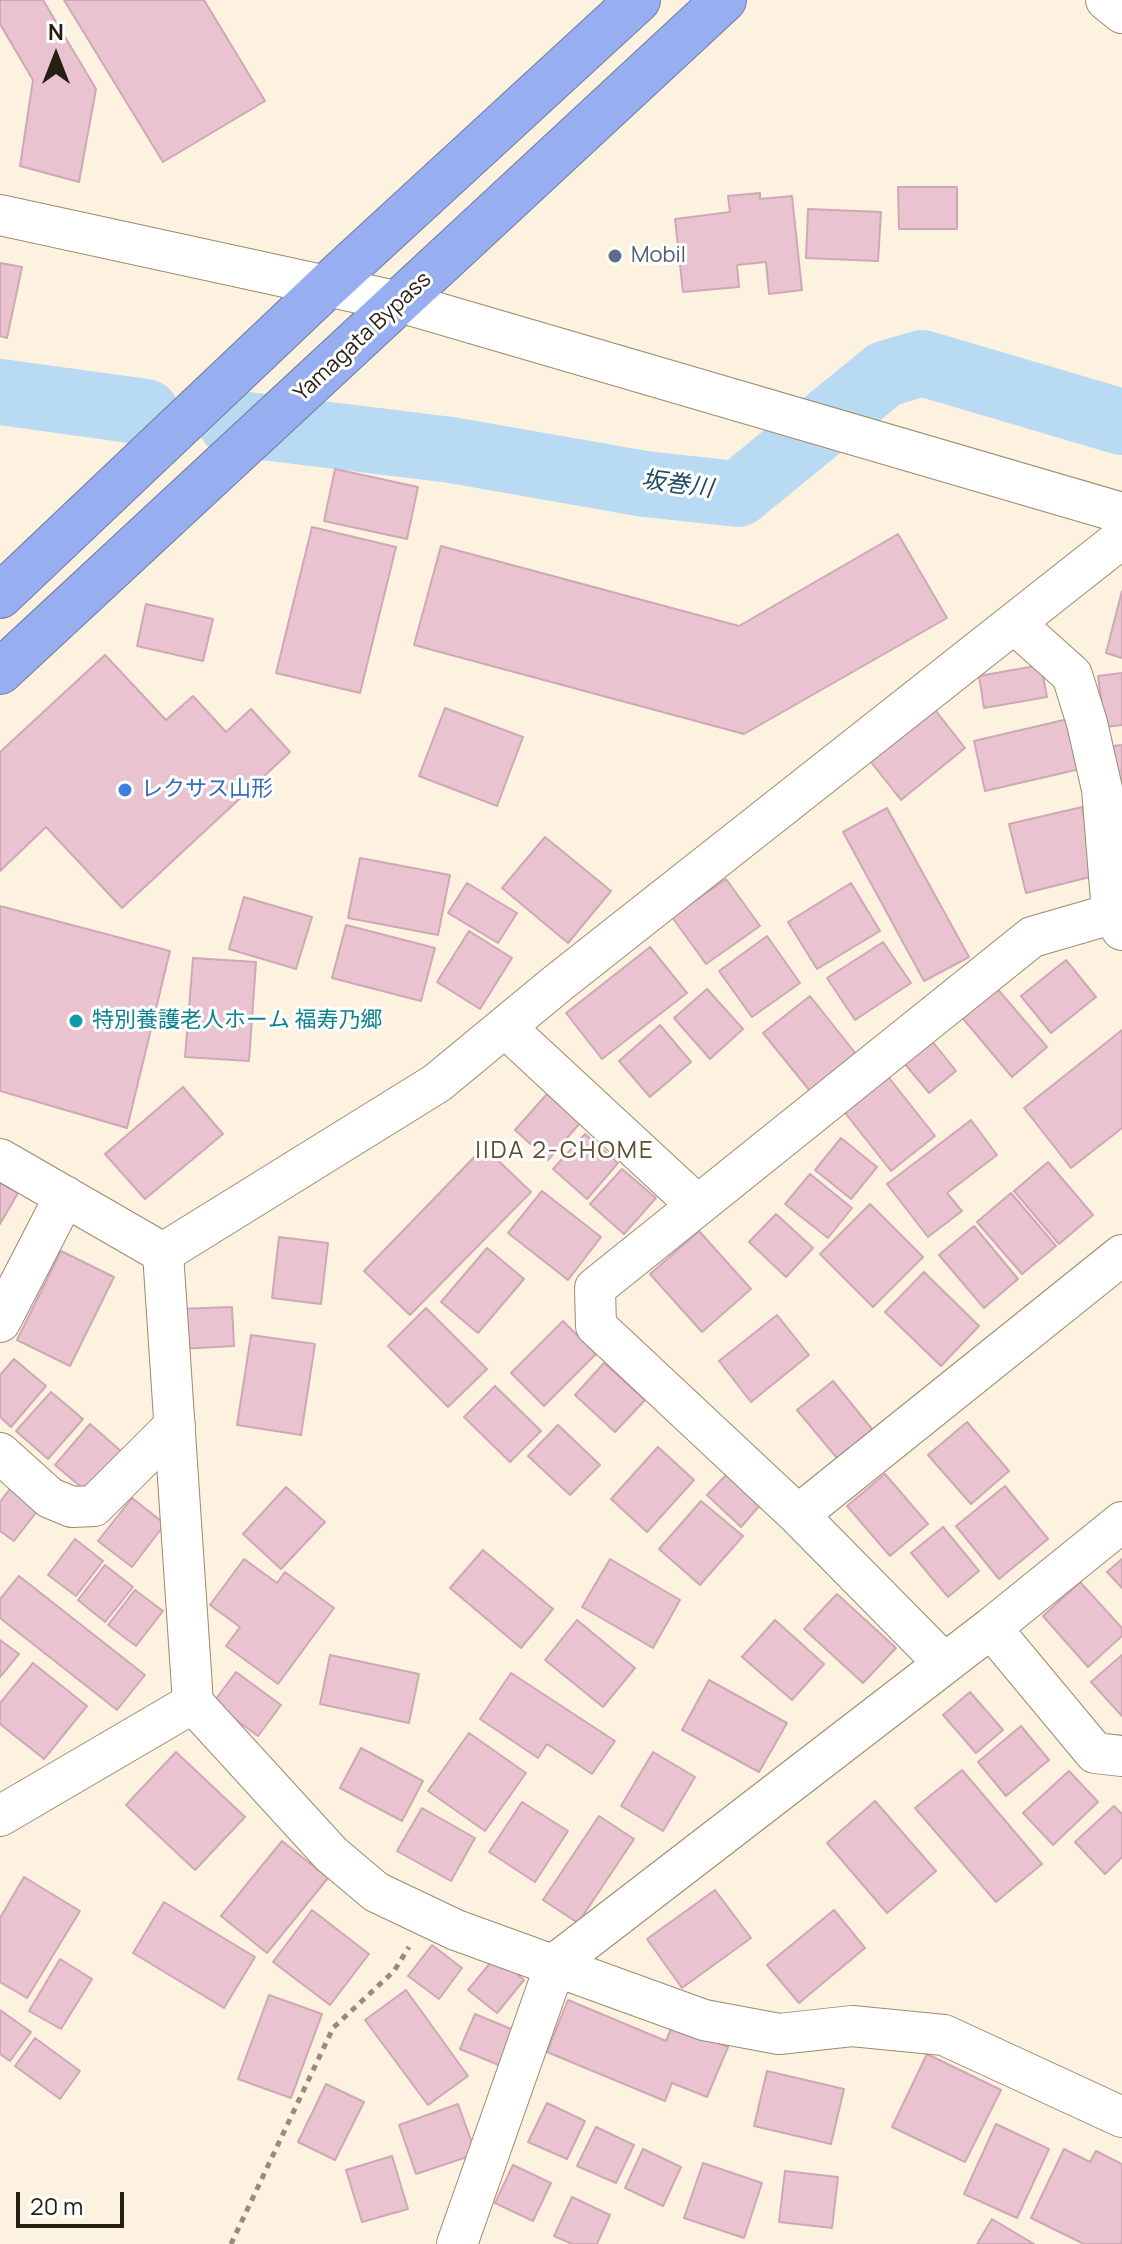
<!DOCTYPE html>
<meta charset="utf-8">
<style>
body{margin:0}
#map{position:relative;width:1122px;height:2244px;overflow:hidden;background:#fdf2df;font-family:Manrope,sans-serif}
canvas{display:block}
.north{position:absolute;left:16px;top:16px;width:80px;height:80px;-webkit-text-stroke:6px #fff;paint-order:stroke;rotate:0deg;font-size:22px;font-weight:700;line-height:32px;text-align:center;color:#251e12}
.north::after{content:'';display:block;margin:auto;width:28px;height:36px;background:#251e12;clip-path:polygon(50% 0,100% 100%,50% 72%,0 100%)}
.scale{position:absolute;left:16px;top:2192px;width:108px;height:36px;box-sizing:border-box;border:4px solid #251e12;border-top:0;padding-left:10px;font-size:24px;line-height:28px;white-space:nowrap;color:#251e12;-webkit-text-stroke:6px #fff;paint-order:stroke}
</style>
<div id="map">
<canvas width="1122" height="2244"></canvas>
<div class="north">N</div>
<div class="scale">20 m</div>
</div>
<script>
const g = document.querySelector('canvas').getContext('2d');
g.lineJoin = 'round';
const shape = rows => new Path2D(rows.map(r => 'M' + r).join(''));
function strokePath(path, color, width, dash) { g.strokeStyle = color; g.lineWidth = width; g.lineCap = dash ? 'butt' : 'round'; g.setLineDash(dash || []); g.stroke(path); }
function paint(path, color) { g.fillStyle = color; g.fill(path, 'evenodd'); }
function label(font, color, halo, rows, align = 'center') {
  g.font = font + ' Manrope,"Noto Sans JP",sans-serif'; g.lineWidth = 6; g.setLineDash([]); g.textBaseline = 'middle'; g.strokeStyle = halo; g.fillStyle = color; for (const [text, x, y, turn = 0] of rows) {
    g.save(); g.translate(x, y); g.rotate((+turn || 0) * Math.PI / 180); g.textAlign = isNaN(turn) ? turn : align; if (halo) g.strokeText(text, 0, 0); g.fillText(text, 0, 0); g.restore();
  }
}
strokePath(shape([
 [0,392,146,412],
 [231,423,451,450,645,484,738,494,885,374,922,363,1122,422]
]), '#b8dbf3', 66);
const building = shape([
 [0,0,43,0,96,89,79,182,20,166,33,80,0,24,0,0],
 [64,0,204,0,265,101,163,162,64,0],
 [898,187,957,187,957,229,899,229,898,187],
 [760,193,760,199,792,196,802,290,769,294,766,262,737,265,739,287,683,292,675,219,730,212,728,196,760,193],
 [808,209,881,212,878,261,806,258,808,209],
 [0,263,22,267,7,338,0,336,0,263],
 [335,469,418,487,407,539,324,521,335,469],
 [312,527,396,547,360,693,276,673,312,527],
 [898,534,947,618,744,734,414,645,441,546,739,626,898,534],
 [1122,591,1122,658,1106,653,1122,591],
 [146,604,213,619,203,661,137,646,146,604],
 [105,655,166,720,193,696,226,732,251,709,290,752,122,908,46,827,0,871,0,752,105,655],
 [1041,665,1047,697,984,708,979,676,1041,665],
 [1122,673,1122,725,1105,727,1098,676,1122,673],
 [932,706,965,748,901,800,867,757,932,706],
 [445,708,523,737,497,806,419,776,445,708],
 [1068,719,1080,769,985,791,974,741,1068,719],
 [1122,745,1122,803,1112,746,1122,745],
 [1082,807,1098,875,1026,893,1009,824,1082,807],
 [887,808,969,957,924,981,843,832,887,808],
 [545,837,611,891,568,943,502,888,545,837],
 [360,858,450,875,438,935,348,918,360,858],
 [726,879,760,926,706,964,672,917,726,879],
 [467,883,517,913,498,943,448,913,467,883],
 [851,883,880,931,817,969,788,922,851,883],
 [244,897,312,917,296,969,229,949,244,897],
 [0,906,170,951,127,1128,0,1091,0,906],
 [346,925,435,948,421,1001,332,978,346,925],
 [469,931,512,958,480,1009,437,982,469,931],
 [767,936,800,983,752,1017,719,971,767,936],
 [883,942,911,983,855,1020,827,978,883,942],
 [650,947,687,993,602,1059,566,1013,650,947],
 [193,958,256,962,249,1061,185,1057,193,958],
 [1066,960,1096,997,1051,1033,1021,996,1066,960],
 [995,986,1047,1047,1012,1077,960,1015,995,986],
 [707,989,743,1029,710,1059,674,1018,707,989],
 [810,996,856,1054,810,1091,763,1033,810,996],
 [660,1025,691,1062,650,1097,619,1061,660,1025],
 [1122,1030,1122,1128,1071,1168,1024,1108,1122,1030],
 [932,1041,956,1071,929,1093,905,1064,932,1041],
 [886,1074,935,1136,891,1171,842,1109,886,1074],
 [183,1087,223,1134,145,1199,105,1154,183,1087],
 [547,1094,580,1123,548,1160,515,1130,547,1094],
 [971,1120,997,1155,947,1193,962,1211,928,1237,887,1184,971,1120],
 [585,1134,618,1163,587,1199,553,1169,585,1134],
 [841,1138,877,1167,851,1199,815,1170,841,1138],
 [484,1147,531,1192,410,1315,364,1271,484,1147],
 [1048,1162,1093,1215,1059,1244,1014,1191,1048,1162],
 [622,1169,656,1198,624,1234,590,1204,622,1169],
 [810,1174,852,1208,828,1238,785,1204,810,1174],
 [0,1183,18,1193,0,1224,0,1183],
 [542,1191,601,1237,568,1280,508,1233,542,1191],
 [1011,1193,1056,1246,1022,1274,977,1222,1011,1193],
 [870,1204,923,1257,873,1307,820,1254,870,1204],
 [776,1214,813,1248,786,1277,749,1242,776,1214],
 [974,1226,1018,1279,984,1308,939,1255,974,1226],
 [699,1231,751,1289,702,1332,650,1274,699,1231],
 [279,1237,328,1243,321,1304,272,1298,279,1237],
 [487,1248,524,1279,478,1333,441,1302,487,1248],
 [61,1251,114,1277,70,1366,17,1340,61,1251],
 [924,1272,979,1326,941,1366,885,1312,924,1272],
 [232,1307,234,1346,180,1349,178,1309,232,1307],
 [426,1308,487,1369,448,1407,388,1346,426,1308],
 [777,1315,809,1355,751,1402,719,1361,777,1315],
 [563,1321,596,1354,544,1406,511,1373,563,1321],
 [251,1335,315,1344,301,1435,237,1425,251,1335],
 [14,1359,46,1386,11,1427,0,1417,0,1375,14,1359],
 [604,1363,645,1400,615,1432,575,1395,604,1363],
 [833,1381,876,1434,841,1463,797,1410,833,1381],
 [495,1386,541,1431,510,1462,464,1417,495,1386],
 [51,1392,83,1419,48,1459,16,1431,51,1392],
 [967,1422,1009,1471,971,1504,928,1455,967,1422],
 [90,1424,122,1452,87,1492,55,1465,90,1424],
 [558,1425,600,1465,570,1495,528,1456,558,1425],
 [658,1447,694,1480,647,1532,611,1499,658,1447],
 [728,1473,761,1504,741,1527,707,1495,728,1473],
 [885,1474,928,1524,890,1556,847,1506,885,1474],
 [13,1485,41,1506,14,1541,0,1531,0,1502,13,1485],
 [1005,1486,1048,1539,999,1579,956,1526,1005,1486],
 [286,1487,325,1522,281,1569,243,1534,286,1487],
 [132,1498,165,1524,132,1567,98,1541,132,1498],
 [701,1501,743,1536,700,1585,659,1549,701,1501],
 [943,1527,979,1571,948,1597,911,1553,943,1527],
 [75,1539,103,1561,76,1596,48,1575,75,1539],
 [483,1550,553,1609,521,1648,450,1588,483,1550],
 [244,1559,277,1583,285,1572,334,1608,278,1684,226,1646,240,1627,210,1605,244,1559],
 [610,1559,680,1600,653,1648,582,1607,610,1559],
 [1122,1559,1122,1588,1107,1572,1122,1559],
 [105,1565,133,1587,105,1622,78,1600,105,1565],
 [19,1576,145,1675,117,1710,0,1618,0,1599,19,1576],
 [1080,1582,1122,1628,1122,1636,1088,1667,1043,1616,1080,1582],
 [135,1590,163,1611,136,1646,108,1625,135,1590],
 [837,1594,896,1648,863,1683,804,1629,837,1594],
 [577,1620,635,1668,603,1707,545,1660,577,1620],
 [775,1620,824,1664,792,1700,742,1657,775,1620],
 [0,1640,19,1654,0,1677,0,1640],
 [330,1655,419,1674,409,1723,320,1704,330,1655],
 [1122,1655,1122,1716,1091,1682,1122,1655],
 [33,1663,87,1706,44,1759,0,1724,0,1703,33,1663],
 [236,1672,281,1705,258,1736,213,1703,236,1672],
 [511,1673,615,1741,592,1774,547,1744,538,1758,480,1719,511,1673],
 [709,1680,787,1723,759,1772,682,1730,709,1680],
 [970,1692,1003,1730,976,1753,943,1715,970,1692],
 [1021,1726,1049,1760,1006,1796,978,1762,1021,1726],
 [469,1733,526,1773,485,1831,428,1791,469,1733],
 [361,1748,423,1781,402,1821,340,1788,361,1748],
 [176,1752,245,1817,195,1870,126,1805,176,1752],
 [653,1752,695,1777,663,1831,621,1806,653,1752],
 [962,1770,1042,1864,996,1902,915,1808,962,1770],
 [1069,1771,1098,1802,1053,1845,1023,1813,1069,1771],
 [875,1801,936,1871,887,1913,827,1843,875,1801],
 [522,1802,568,1831,535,1882,489,1852,522,1802],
 [1114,1806,1122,1814,1122,1857,1105,1874,1075,1842,1114,1806],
 [422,1808,475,1838,451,1881,397,1851,422,1808],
 [599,1816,634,1839,578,1923,543,1900,599,1816],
 [282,1841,328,1878,267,1953,221,1916,282,1841],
 [24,1877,80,1911,27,1998,0,1982,0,1918,24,1877],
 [715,1890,751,1938,682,1988,647,1939,715,1890],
 [164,1902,255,1957,224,2008,133,1953,164,1902],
 [312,1910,369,1954,330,2005,273,1962,312,1910],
 [834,1910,865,1948,799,2003,767,1965,834,1910],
 [432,1945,462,1968,439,1999,408,1976,432,1945],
 [496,1956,524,1980,497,2013,468,1990,496,1956],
 [60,1959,92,1979,61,2029,29,2011,60,1959],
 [406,1990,468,2076,428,2105,365,2020,406,1990],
 [269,1995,322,2014,291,2098,238,2079,269,1995],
 [568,2000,666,2041,673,2024,728,2047,707,2097,672,2083,665,2101,547,2052,568,2000],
 [0,2010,31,2032,10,2061,0,2054,0,2010],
 [475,2014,516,2031,501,2066,460,2049,475,2014],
 [35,2038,80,2071,60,2099,15,2066,35,2038],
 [927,2054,1001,2090,965,2162,892,2127,927,2054],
 [767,2071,844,2089,831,2144,754,2126,767,2071],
 [326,2084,364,2102,335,2160,298,2142,326,2084],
 [547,2103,585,2121,567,2159,528,2142,547,2103],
 [458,2104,476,2154,416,2174,399,2125,458,2104],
 [996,2124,1049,2149,1017,2218,964,2194,996,2124],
 [596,2127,634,2145,616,2183,577,2166,596,2127],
 [643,2149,681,2167,663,2206,625,2188,643,2149],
 [1064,2149,1090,2162,1096,2151,1122,2164,1122,2244,1084,2244,1031,2218,1064,2149],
 [392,2156,408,2209,362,2222,346,2170,392,2156],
 [703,2163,762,2183,744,2238,684,2218,703,2163],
 [513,2165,551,2183,533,2221,495,2203,513,2165],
 [785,2171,838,2177,832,2228,779,2222,785,2171],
 [572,2197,610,2215,597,2244,572,2244,554,2236,572,2197],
 [992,2219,1034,2244,977,2244,992,2219]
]);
paint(building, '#e9c3cf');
strokePath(building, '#cea9b5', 2);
const minor = shape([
 [1106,0,1122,13],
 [0,215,400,302,1122,513],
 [1015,624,1072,675,1087,723,1102,789,1112,913,1122,930],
 [507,1029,697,1205],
 [0,1159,163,1253],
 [163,1253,193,1703,331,1854,376,1892,456,1930,704,2020,779,2034,852,2026,944,2035,1122,2117],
 [163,1253,437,1083,558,983,1122,538],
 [0,1322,65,1196],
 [0,1453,50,1498,72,1507,94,1506,175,1425],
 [798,1515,1122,1255],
 [991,1628,1095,1753,1122,1756],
 [944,1663,798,1515,596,1326,595,1288,1032,937,1122,911],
 [0,1816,193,1703],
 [457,2244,556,1963,991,1628,1122,1522]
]);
const highway = shape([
 [0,596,327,286,638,0],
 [0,672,724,0]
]);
strokePath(minor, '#9c8b6d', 42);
strokePath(highway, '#6f7ca2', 46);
strokePath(shape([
 [231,2244,333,2028,394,1971,409,1947]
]), '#958c7c', 5, [6, 6]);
strokePath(minor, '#fff', 40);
strokePath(highway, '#97aef0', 44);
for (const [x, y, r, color] of [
 [615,256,8,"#5c6f8a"],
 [125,790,8,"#3f7fe0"],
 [76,1021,8,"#0f9aa8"]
]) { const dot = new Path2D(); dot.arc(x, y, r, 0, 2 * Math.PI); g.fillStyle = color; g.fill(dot); strokePath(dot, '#fff', 3); }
label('22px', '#4e5e75', '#fff', [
 ["Mobil",631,256]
], 'left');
label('22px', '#251e12', '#fff', [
 ["Yamagata Bypass",363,337,-43]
]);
label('22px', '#366cbe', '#fff', [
 ["レクサス山形",141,790]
], 'left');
label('22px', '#0d838f', '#fff', [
 ["特別養護老人ホーム 福寿乃郷",92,1021]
], 'left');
label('italic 24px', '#234c65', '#fff', [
 ["坂巻川",677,485,8]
]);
g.letterSpacing = '2px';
label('24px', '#5c4c30', '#fff', [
 ["IIDA 2-CHOME",565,1151]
]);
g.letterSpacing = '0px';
</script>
